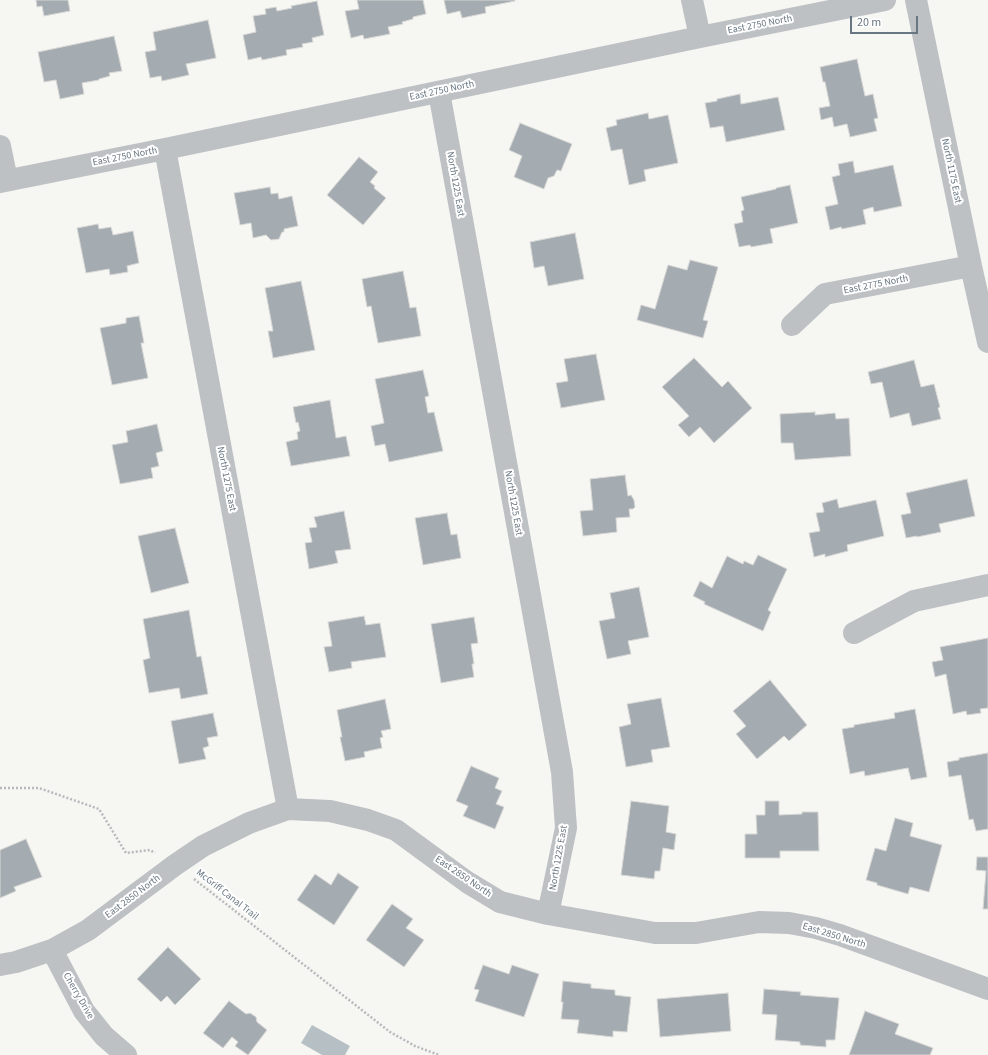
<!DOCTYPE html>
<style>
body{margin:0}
#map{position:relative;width:988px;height:1055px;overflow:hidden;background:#f6f6f3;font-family:"Source Sans 3",sans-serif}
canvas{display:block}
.scale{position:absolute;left:850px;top:16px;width:68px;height:18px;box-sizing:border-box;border:2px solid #687681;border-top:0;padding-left:5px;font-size:12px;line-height:14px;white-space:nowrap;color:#687681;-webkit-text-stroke:3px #fff;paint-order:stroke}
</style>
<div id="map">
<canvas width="988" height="1055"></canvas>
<div class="scale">20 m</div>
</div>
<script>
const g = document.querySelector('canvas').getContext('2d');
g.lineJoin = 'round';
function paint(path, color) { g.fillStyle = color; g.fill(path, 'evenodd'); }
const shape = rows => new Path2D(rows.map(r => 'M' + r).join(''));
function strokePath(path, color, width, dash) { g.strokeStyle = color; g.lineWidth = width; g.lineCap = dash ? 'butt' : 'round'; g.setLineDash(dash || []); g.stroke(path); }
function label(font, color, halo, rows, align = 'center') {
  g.font = font + ' "Source Sans 3",sans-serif'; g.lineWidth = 4; g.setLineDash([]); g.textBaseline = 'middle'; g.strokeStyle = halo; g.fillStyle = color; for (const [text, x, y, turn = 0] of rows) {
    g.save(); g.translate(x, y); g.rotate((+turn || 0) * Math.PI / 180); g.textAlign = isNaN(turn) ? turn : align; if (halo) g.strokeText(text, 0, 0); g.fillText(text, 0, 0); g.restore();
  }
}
paint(shape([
 [312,1025,350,1046,345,1055,322,1055,301,1043]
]), '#b6c0c4');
const building = shape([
 [36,0,68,0,70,11,44,16,42,6,37,7,36,0],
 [357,0,423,0,426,14,413,17,413,19,402,22,403,24,388,27,390,34,364,39,363,35,351,38,345,11,359,9,357,0],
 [444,0,515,0,515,1,485,7,486,13,462,18,460,11,447,14,444,0],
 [317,1,324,35,312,38,313,42,302,44,303,47,286,50,287,55,262,60,261,57,248,60,243,35,256,32,253,16,266,14,265,9,276,7,277,11,292,8,291,6,317,1],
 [208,20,216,58,186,64,189,75,162,81,161,76,150,78,145,52,156,50,153,32,208,20],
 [114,36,122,71,109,73,110,76,99,79,99,80,82,83,84,94,60,99,56,80,44,82,38,52,114,36],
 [857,59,865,96,873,94,878,118,874,119,877,131,850,137,847,124,834,127,832,117,821,120,819,108,830,106,825,82,823,82,820,67,857,59],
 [740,94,741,104,778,97,785,130,726,142,723,126,710,128,705,103,717,101,717,99,740,94],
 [648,113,649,119,668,115,678,163,644,170,646,181,629,185,622,149,611,151,606,128,617,125,616,120,648,113],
 [520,123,572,144,561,171,557,170,554,176,548,178,544,189,514,177,522,156,509,150,520,123],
 [359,157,378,172,370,182,375,186,374,188,386,198,363,225,327,195,359,157],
 [853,161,855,173,893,165,902,206,874,212,873,207,863,210,866,224,842,229,841,227,830,230,825,207,838,204,832,177,840,175,838,164,853,161],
 [790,185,798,223,770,229,773,243,751,247,750,245,739,247,734,224,743,222,741,211,744,210,741,197,776,189,776,188,790,185],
 [270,187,271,194,278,193,279,199,292,196,298,226,284,229,284,232,282,232,279,239,271,240,266,235,253,238,251,223,240,225,234,193,270,187],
 [98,224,99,229,111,227,113,235,133,231,139,263,127,266,128,272,110,275,109,269,86,273,77,228,98,224],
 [575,233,584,279,548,286,544,266,534,268,530,242,575,233],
 [690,260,718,267,703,320,708,321,703,338,637,320,641,305,655,309,668,265,687,270,690,260],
 [403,271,410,308,416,307,421,336,378,343,371,306,367,307,362,279,403,271],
 [301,281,315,350,273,358,268,331,273,331,265,288,301,281],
 [139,316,144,343,141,343,148,378,112,385,100,328,126,323,126,318,139,316],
 [596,354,605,400,561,408,556,383,568,381,564,359,596,354],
 [694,358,722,387,728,381,752,408,714,443,700,427,689,437,678,425,689,416,662,387,694,358],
 [914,360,921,387,934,384,940,407,938,408,941,419,912,426,909,413,890,418,882,382,871,384,868,372,914,360],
 [423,370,429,396,425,397,428,413,434,412,443,451,389,462,385,444,375,446,371,426,384,423,375,379,423,370],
 [330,400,336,438,346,436,350,456,291,466,286,442,298,439,297,432,300,431,298,422,296,423,293,407,330,400],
 [815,412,815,415,835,413,836,419,849,418,851,456,795,460,793,443,781,443,780,414,815,412],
 [157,424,163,451,156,453,159,466,151,468,153,478,120,484,112,445,128,442,126,431,157,424],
 [625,475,628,496,631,495,634,500,635,507,633,509,629,509,630,517,616,518,617,532,583,536,580,511,593,510,590,479,625,475],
 [967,479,975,516,939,524,941,532,917,537,917,536,906,538,901,515,911,513,906,493,967,479],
 [837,499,839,508,876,500,884,536,847,545,848,551,825,557,825,554,814,557,809,533,820,531,816,513,824,512,822,503,837,499],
 [344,511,351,549,335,551,338,563,309,569,305,543,312,542,309,528,317,527,314,517,344,511],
 [447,513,451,535,457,534,461,558,423,565,415,518,447,513],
 [175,528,189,583,151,593,138,536,175,528],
 [758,555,787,569,768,610,771,612,763,631,704,604,705,602,693,596,700,581,712,588,727,556,743,564,744,561,753,565,758,555],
 [639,587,649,637,628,641,631,654,607,659,599,621,615,618,610,593,639,587],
 [189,610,197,657,201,656,208,694,181,699,179,688,149,693,143,660,150,658,143,619,189,610],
 [364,616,366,625,380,623,386,657,351,662,352,668,329,672,324,647,332,646,328,622,364,616],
 [474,617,478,643,471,644,474,664,472,664,474,677,441,683,431,624,474,617],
 [988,638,988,708,980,709,981,713,967,715,966,711,953,714,946,674,935,677,932,662,943,660,940,647,988,638],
 [770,680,807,725,789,741,784,736,757,759,736,734,746,726,733,711,770,680],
 [661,698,670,747,651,750,653,762,626,767,619,727,631,724,627,704,661,698],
 [385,699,391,729,381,731,383,737,380,738,382,748,364,752,365,757,345,761,340,737,342,737,337,710,385,699],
 [915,709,927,777,911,780,908,768,865,776,864,771,850,774,842,729,854,727,854,725,895,718,894,713,915,709],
 [213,713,218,736,207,738,209,746,203,748,206,759,179,764,171,721,213,713],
 [988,753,988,829,976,831,973,819,969,820,961,775,949,777,947,762,959,760,959,758,988,753],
 [471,766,499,778,495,788,502,791,496,804,504,807,495,829,463,816,468,806,456,801,471,766],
 [631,801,669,806,666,832,676,834,674,850,663,848,660,871,655,871,654,879,621,875,631,801],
 [765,801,779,801,779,815,802,814,802,812,818,812,819,851,780,851,780,858,745,858,745,834,757,834,756,815,765,815,765,801],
 [895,818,913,823,910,836,942,845,929,892,910,887,908,894,877,885,877,883,866,880,875,848,886,851,895,818],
 [26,839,42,877,14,887,16,891,0,898,0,850,26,839],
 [977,857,988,857,988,909,983,909,986,871,976,870,977,857],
 [338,873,359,887,334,925,297,900,315,874,331,885,338,873],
 [392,904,413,919,406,928,424,940,404,967,366,940,392,904],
 [168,947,201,979,175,1005,167,996,161,1002,137,979,168,947],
 [483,965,509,974,512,965,539,974,524,1017,475,1001,479,990,474,989,483,965],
 [563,981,591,984,591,988,615,990,615,995,631,997,627,1032,613,1031,613,1037,577,1033,579,1020,561,1019,563,1002,561,1002,563,981],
 [764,989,801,992,800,995,839,998,835,1040,826,1040,826,1047,800,1045,800,1042,775,1040,777,1015,762,1014,764,989],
 [728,993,731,1031,660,1037,657,999,728,993],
 [229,1001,246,1014,250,1013,256,1017,257,1022,267,1030,248,1055,235,1046,238,1042,232,1037,223,1048,203,1033,229,1001],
 [865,1011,899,1024,895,1034,933,1048,930,1055,849,1055,865,1011]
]);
paint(building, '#a5acb1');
strokePath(building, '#d7d7d5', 1);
strokePath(shape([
 [0,788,39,788,99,809,126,853,150,850,155,853],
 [194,879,390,1032,415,1046,439,1055]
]), '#b7babc', 2.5, [2, 2]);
strokePath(shape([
 [692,0,700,37],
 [916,0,971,266,988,342],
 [439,92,562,772,566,828,548,914],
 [0,146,7,180],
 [165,149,288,809],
 [0,182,165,149,700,37,885,0],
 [792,325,825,294,971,266],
 [854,633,914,601,988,585],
 [52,950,84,1011,104,1036,126,1055],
 [0,965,16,962,52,950,88,930,175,865,203,846,249,823,288,809,330,811,368,820,396,830,467,882,500,902,548,914,655,933,696,933,759,922,789,923,816,928,840,935,988,989]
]), '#bdc1c4', 22);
label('10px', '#687681', '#fff', [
 ["East 2750 North",760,25,-11],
 ["East 2750 North",442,91,-12],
 ["East 2750 North",125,157,-11],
 ["North 1175 East",951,171,78],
 ["North 1225 East",455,184,80],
 ["East 2775 North",876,285,-11],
 ["North 1275 East",226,479,79],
 ["North 1225 East",513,503,80],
 ["North 1225 East",559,858,-80],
 ["East 2850 North",463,877,34],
 ["McGriff Canal Trail",227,895,38],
 ["East 2850 North",133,897,-37],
 ["East 2850 North",834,936,17],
 ["Cherry Drive",78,996,60]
]);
</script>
